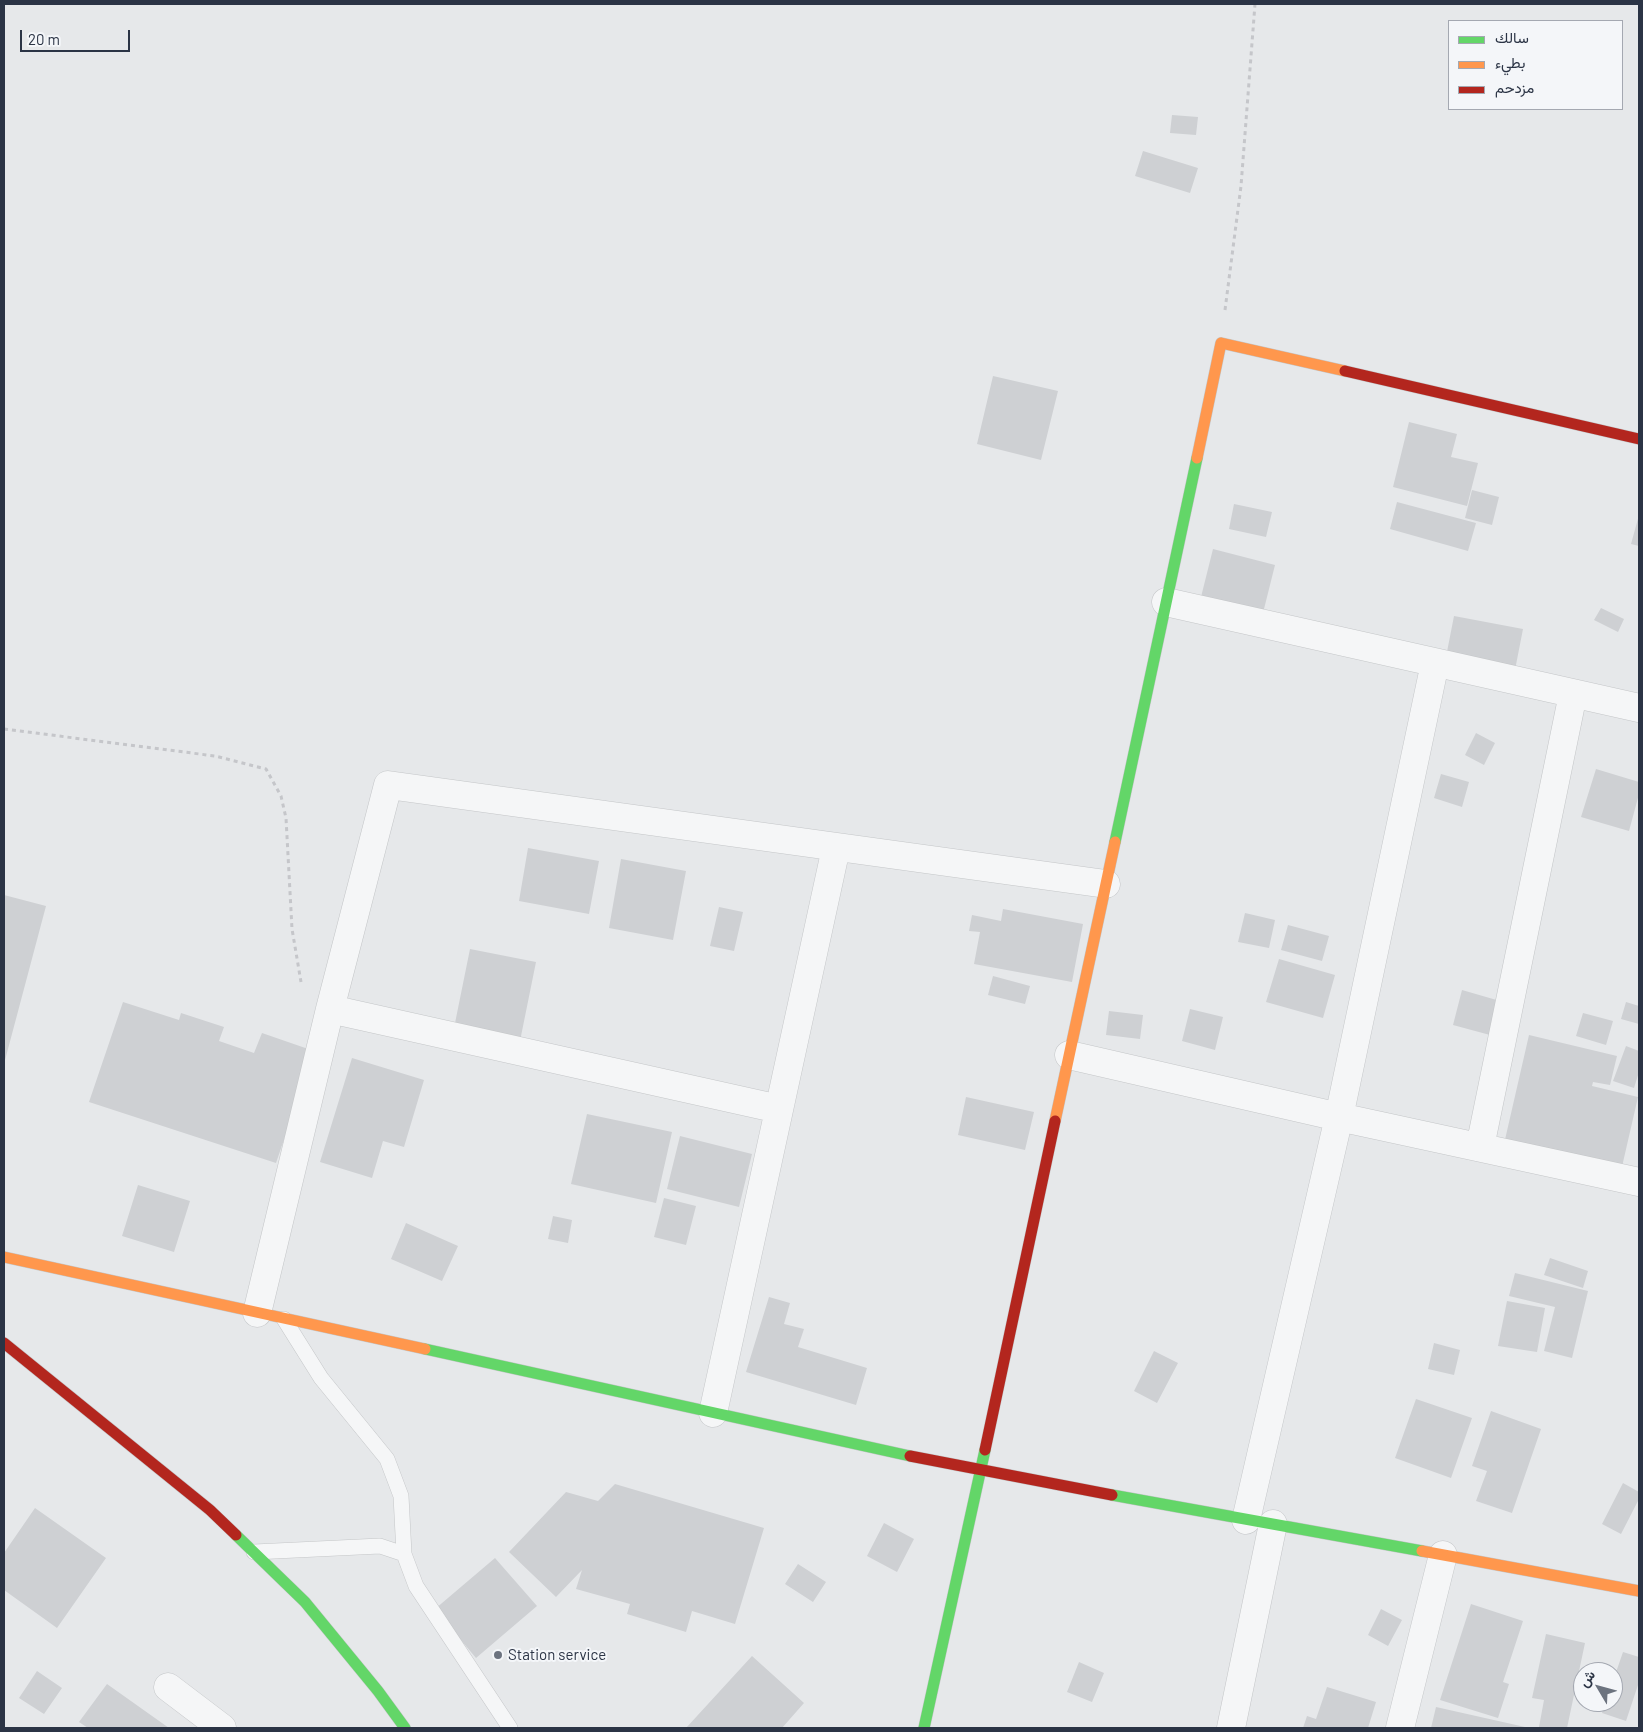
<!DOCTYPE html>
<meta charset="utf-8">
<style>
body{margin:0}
#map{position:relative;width:1643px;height:1732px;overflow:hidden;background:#e6e8ea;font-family:Barlow,Vazirmatn,sans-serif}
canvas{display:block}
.frame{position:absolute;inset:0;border:5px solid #2b3445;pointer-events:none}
.legend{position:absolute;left:1448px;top:20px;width:175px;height:90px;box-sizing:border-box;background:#f4f6f9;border:1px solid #a4a8b1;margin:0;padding:6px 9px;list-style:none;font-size:15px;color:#2b3445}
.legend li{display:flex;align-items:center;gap:10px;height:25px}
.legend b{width:25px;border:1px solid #a4a8b1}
.north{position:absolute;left:1573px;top:1662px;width:50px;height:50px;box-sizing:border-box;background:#f4f6f9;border:1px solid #a4a8b1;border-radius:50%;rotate:307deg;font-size:14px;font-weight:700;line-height:20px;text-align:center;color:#2b3445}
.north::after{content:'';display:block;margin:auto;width:18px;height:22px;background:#6c737f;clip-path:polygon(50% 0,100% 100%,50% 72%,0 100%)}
.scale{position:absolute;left:20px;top:30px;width:110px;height:22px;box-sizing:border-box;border:2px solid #2b3445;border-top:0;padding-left:6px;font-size:15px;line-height:18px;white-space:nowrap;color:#2b3445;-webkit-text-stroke:4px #f4f6f9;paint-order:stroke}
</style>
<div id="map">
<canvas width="1643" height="1732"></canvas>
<div class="frame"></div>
<ul class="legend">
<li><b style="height:6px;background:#63d668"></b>سالك</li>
<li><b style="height:6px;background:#ff974d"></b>بطيء</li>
<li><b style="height:6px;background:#b3261e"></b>مزدحم</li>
</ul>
<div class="north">ش</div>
<div class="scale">20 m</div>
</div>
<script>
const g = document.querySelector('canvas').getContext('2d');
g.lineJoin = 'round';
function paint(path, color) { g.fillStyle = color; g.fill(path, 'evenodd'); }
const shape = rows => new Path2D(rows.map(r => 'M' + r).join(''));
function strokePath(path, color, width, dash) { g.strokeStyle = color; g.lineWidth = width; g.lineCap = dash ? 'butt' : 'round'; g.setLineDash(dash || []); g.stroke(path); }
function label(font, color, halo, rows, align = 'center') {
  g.font = font + ' Barlow,sans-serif'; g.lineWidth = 4; g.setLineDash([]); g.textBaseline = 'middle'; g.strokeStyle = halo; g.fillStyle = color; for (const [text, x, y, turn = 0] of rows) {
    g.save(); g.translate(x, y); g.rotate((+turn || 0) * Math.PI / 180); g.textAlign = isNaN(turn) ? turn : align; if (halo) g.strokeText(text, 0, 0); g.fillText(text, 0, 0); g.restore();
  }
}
paint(shape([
 [1172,115,1198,117,1196,135,1170,133],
 [1143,151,1198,168,1190,193,1135,176],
 [993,376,1058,391,1041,460,977,444],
 [1409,422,1457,434,1451,457,1478,463,1467,506,1393,487],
 [1472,490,1499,497,1492,525,1465,518],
 [1397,502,1476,523,1468,551,1390,529],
 [1234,504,1272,512,1266,537,1229,529],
 [1639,515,1639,546,1631,544],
 [1213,549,1275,565,1261,621,1199,605],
 [1601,608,1624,619,1618,632,1594,620],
 [1454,616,1523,629,1514,675,1445,662],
 [1476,733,1495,743,1484,765,1465,755],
 [1596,769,1639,782,1639,794,1629,831,1581,817],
 [1441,774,1469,782,1462,807,1434,798],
 [528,848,599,861,589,914,519,901],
 [621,859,686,871,673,940,609,928],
 [4,895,46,906,4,1064],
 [719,907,743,912,734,951,710,946],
 [1003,909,1083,924,1072,982,974,964,980,932,969,931,972,915,1001,921],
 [1245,913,1275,920,1269,948,1238,942],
 [1288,925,1329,936,1322,961,1281,950],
 [470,949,536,962,520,1041,454,1028],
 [1279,959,1335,975,1323,1018,1266,1002],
 [993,976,1030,986,1025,1004,988,995],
 [1462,990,1500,1001,1490,1035,1453,1025],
 [123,1002,179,1020,181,1013,224,1027,219,1041,254,1053,262,1033,314,1051,276,1163,89,1102],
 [1626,1002,1639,1006,1639,1024,1621,1019],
 [1190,1009,1223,1017,1215,1050,1182,1041],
 [1109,1011,1143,1015,1140,1039,1106,1035],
 [1583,1013,1613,1021,1606,1045,1576,1036],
 [1529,1035,1617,1056,1610,1085,1593,1082,1592,1086,1638,1097,1621,1171,1504,1144],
 [1626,1046,1639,1051,1639,1072,1634,1088,1613,1081],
 [352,1058,424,1080,404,1147,383,1141,372,1178,320,1162],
 [966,1097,1034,1112,1025,1150,958,1135],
 [587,1114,672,1132,656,1203,571,1184],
 [680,1136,752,1154,739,1207,667,1189],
 [138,1185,190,1201,174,1252,122,1236],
 [664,1198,696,1206,686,1245,654,1237],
 [553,1216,572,1220,568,1243,548,1239],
 [406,1223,458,1246,442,1281,391,1259],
 [1550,1258,1588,1271,1583,1288,1544,1275],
 [1515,1273,1588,1291,1572,1358,1544,1351,1555,1307,1509,1296],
 [769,1297,790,1303,784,1324,804,1329,798,1347,867,1368,856,1405,746,1372],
 [1507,1301,1545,1308,1537,1352,1498,1346],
 [1434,1343,1460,1350,1454,1375,1428,1369],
 [1154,1351,1178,1363,1157,1403,1134,1391],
 [1416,1399,1472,1418,1451,1478,1395,1458],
 [1491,1411,1541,1429,1512,1513,1476,1501,1487,1471,1472,1466],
 [1623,1483,1639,1492,1639,1499,1621,1534,1602,1524],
 [615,1484,764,1528,735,1624,692,1611,686,1632,627,1614,630,1604,576,1589,582,1570,556,1597,509,1552,566,1492,598,1501],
 [35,1508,106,1558,57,1628,4,1590,4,1553],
 [884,1523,914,1539,897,1572,867,1556],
 [495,1558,537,1606,476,1658,435,1609],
 [798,1564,826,1582,813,1602,785,1584],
 [1471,1604,1523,1621,1503,1682,1509,1684,1498,1718,1440,1700],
 [1381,1609,1402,1620,1388,1646,1368,1635],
 [1546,1634,1585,1643,1567,1728,1539,1727,1544,1700,1532,1698],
 [1623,1652,1639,1657,1639,1682,1626,1721,1602,1713,1606,1702,1613,1702,1613,1681],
 [752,1656,804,1703,782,1728,686,1728],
 [1079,1662,1104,1673,1092,1702,1067,1692],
 [37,1671,62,1688,44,1714,19,1698],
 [107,1684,169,1728,88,1728,79,1722],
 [1327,1687,1376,1702,1368,1728,1303,1728,1307,1716,1316,1719],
 [1436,1707,1525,1727,1525,1728,1431,1728]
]), '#ced0d3');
const lane = shape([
 [284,1319,321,1378,387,1459,401,1496,404,1554],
 [254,1552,380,1546,404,1554,416,1586,510,1728]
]);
const street = shape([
 [1166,602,1639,708],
 [330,1009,779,1109],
 [1069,1055,1339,1117,1639,1182],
 [1480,1147,1573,694],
 [257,1313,330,1009,388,785,1106,884],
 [713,1413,836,848],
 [1246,1520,1339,1117,1435,663],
 [168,1687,222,1728],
 [1231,1728,1273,1524],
 [1400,1728,1443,1555]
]);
const fast = shape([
 [1115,842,1197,458],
 [425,1349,910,1456],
 [1112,1495,1422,1551],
 [236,1535,305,1602,378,1691,405,1728],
 [924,1728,985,1450]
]);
const slow = shape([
 [1197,458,1221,343,1345,371],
 [1055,1121,1115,842],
 [4,1257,425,1349],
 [1422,1551,1639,1591]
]);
const jam = shape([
 [1345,371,1639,439],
 [4,1343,210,1510,236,1535],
 [985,1450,1055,1121],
 [910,1456,1112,1495]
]);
strokePath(lane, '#c4c6c8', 16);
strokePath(street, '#c4c6c8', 29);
strokePath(fast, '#c4c6c8', 12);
strokePath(slow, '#c4c6c8', 12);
strokePath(jam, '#c4c6c8', 12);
strokePath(shape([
 [1225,310,1241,186,1255,4],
 [4,729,215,756,266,769,281,796,286,818,292,929,301,982]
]), '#c5c6ca', 3, [4, 4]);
strokePath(lane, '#f5f6f7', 15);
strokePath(street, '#f5f6f7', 28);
strokePath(fast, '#63d668', 11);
strokePath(slow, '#ff974d', 11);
strokePath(jam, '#b3261e', 11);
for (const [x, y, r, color] of [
 [498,1655,5,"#6c737f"]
]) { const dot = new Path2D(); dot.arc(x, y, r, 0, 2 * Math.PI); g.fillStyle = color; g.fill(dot); strokePath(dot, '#f4f6f9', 2); }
label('15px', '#2b3445', '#f4f6f9', [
 ["Station service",508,1655]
], 'left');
</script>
